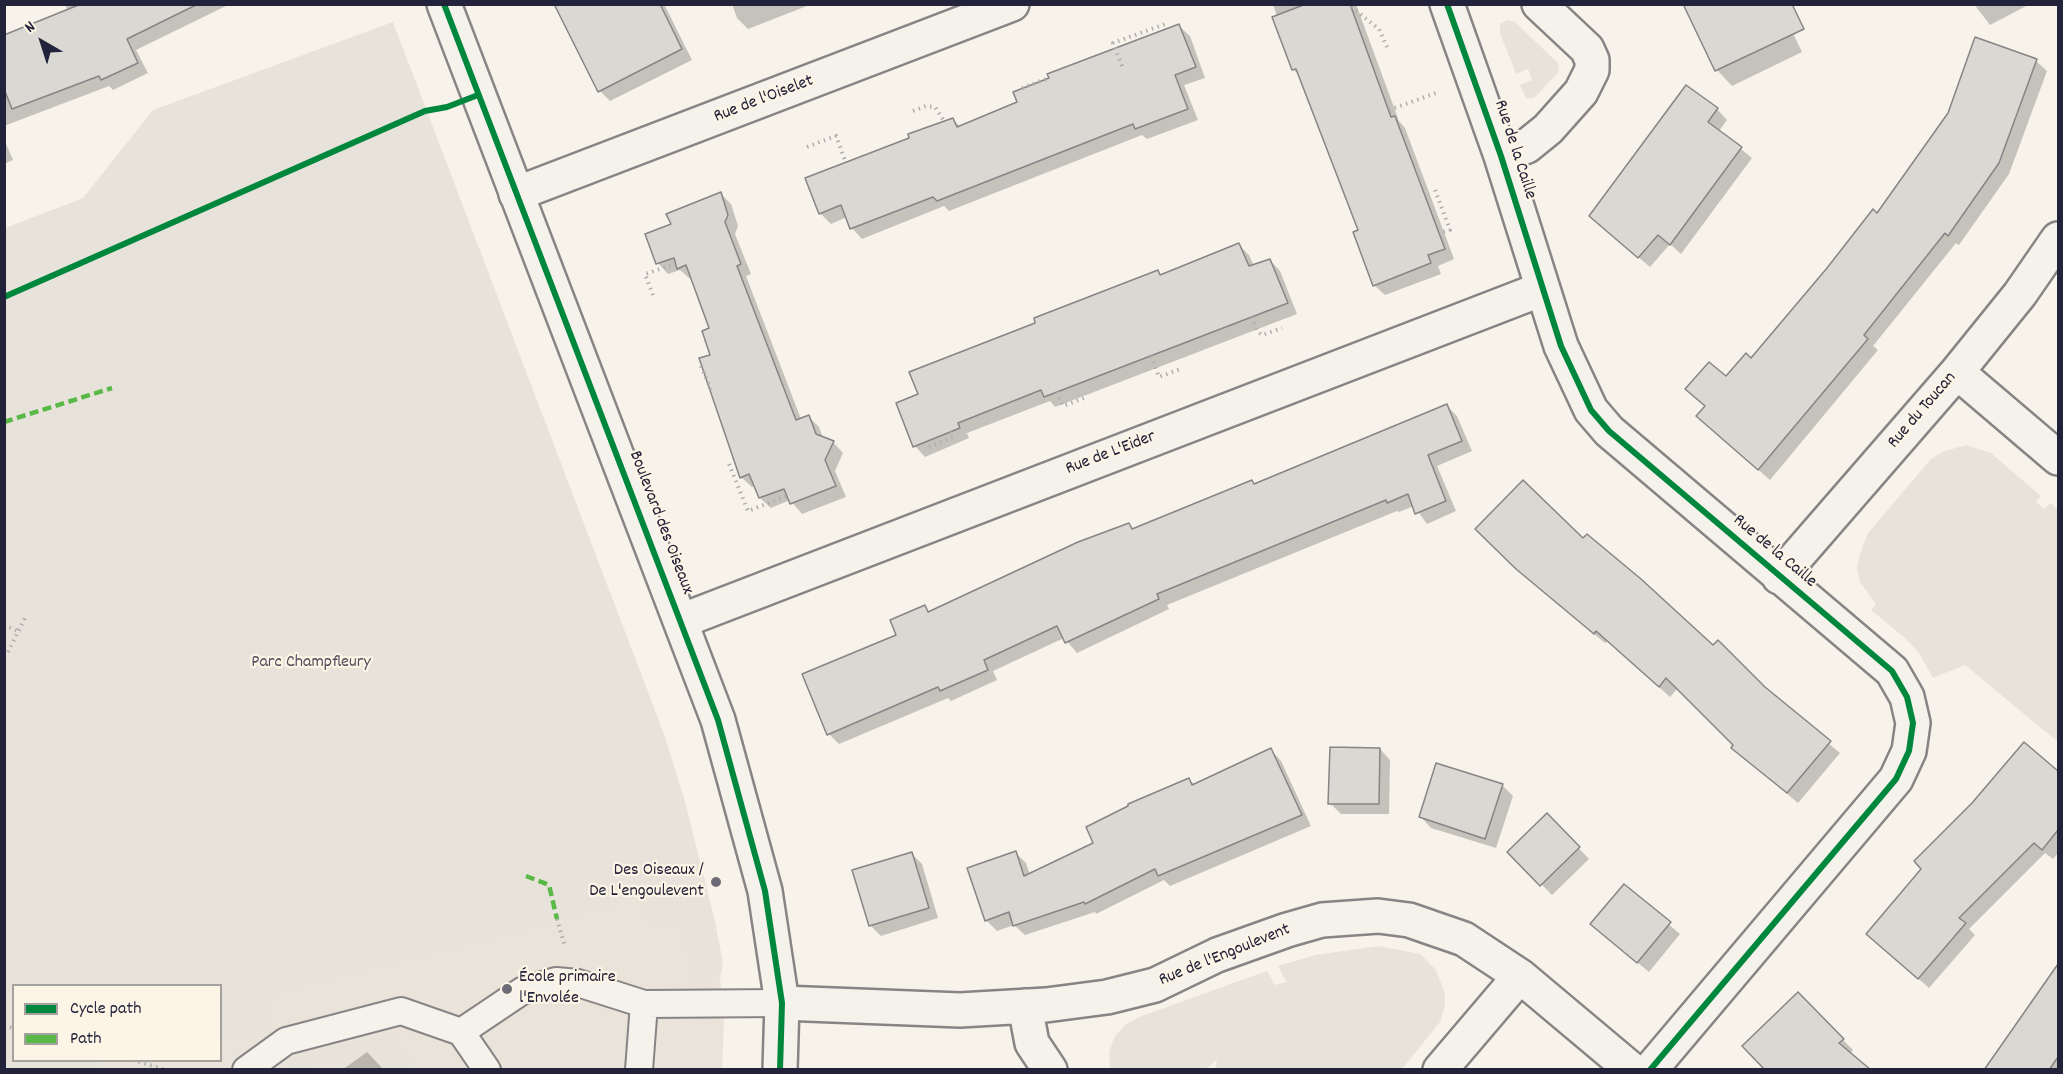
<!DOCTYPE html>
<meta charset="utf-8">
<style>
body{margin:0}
#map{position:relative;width:2063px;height:1074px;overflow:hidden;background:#f7f3ea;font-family:Dekko,sans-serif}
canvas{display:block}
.frame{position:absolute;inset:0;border:6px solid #22223b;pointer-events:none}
.legend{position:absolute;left:12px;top:984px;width:210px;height:78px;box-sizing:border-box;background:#fcf5e5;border:2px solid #a5a1a1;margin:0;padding:8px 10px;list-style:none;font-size:18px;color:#22223b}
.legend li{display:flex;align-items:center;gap:12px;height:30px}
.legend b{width:30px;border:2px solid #a5a1a1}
.north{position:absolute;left:12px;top:12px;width:60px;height:60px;-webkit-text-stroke:4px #fcf5e5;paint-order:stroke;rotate:321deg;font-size:16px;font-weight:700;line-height:24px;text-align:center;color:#22223b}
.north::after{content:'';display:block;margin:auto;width:21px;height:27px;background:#22223b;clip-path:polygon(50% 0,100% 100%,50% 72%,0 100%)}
</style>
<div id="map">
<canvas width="2063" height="1074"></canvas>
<div class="frame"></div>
<ul class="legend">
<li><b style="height:8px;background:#00873e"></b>Cycle path</li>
<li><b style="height:8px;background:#58b947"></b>Path</li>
</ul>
<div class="north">N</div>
</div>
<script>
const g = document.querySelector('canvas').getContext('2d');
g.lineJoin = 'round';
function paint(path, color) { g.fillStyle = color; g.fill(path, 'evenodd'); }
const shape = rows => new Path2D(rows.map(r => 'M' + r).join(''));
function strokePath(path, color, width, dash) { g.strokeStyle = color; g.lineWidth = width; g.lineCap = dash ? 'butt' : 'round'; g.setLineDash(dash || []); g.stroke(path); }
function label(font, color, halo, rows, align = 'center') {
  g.font = font + ' Dekko,sans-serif'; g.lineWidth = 4.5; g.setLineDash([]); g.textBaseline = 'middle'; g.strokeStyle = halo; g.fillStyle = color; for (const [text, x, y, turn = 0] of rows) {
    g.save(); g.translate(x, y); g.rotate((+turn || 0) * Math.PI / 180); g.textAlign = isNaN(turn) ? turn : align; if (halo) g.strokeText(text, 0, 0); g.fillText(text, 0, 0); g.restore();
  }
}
paint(shape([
 [639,897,683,921,693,978,701,982,720,977,724,1020,722,1069,98,1070,102,1061,220,1060,221,1040,272,1031,265,996]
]), '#e9e3d9');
paint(shape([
 [1508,20,1515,22,1559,64,1558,73,1534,98,1526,98,1520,85,1532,80,1528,69,1516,74,1500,33,1500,24],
 [393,22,664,734,684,798,715,921,723,964,720,977,701,982,692,978,683,921,651,928,639,898,266,996,272,1031,244,1038,221,1040,220,986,14,986,14,1060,102,1061,98,1069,5,1069,5,228,83,198,153,110],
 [1966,445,1991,453,2041,496,2036,502,2044,509,2051,503,2058,510,2058,742,1965,665,1933,678,1919,653,1906,639,1871,610,1876,604,1860,582,1857,571,1859,557,1868,533,1931,459,1942,452],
 [1379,946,1420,954,1436,970,1445,994,1445,1005,1440,1022,1402,1069,1215,1069,1217,1060,1206,1069,1110,1069,1109,1052,1115,1036,1125,1025,1139,1017,1267,971,1275,985,1286,982,1278,966,1315,955],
 [389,1033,414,1069,380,1069,367,1050,342,1068,333,1056,313,1069,285,1069,294,1059]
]), '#e8e3da');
paint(shape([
 [65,4,230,4,136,50,148,73,113,90,109,86,4,126,4,37,68,11],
 [557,4,664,4,692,60,610,101,600,91],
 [732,4,812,4,748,29,737,18],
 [1273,4,1356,4,1399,121,1405,128,1454,259,1438,266,1441,274,1385,295,1374,285,1360,231,1301,77,1294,70],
 [1685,4,1779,4,1802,52,1732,86,1717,70],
 [1974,4,2030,4,1990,25],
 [1179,26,1190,36,1205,78,1184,85,1198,120,1147,139,1142,135,949,211,944,206,862,239,852,228,847,217,831,224,820,213,911,139,952,119,961,127,1019,103],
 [1976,39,2036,61,2047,71,2009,174,1959,245,1956,243,1873,346,1878,350,1770,480,1709,426,1726,379,1751,360,1877,215,1949,114],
 [1717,109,1727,120,1719,131,1752,158,1681,254,1670,244,1650,267,1602,226],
 [4,139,13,160,4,164],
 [721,194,731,204,738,226,735,234,751,274,746,276,801,419,808,416,819,427,823,438,833,442,843,453,835,471,846,497,802,514,790,500,771,508,760,498,755,486,752,487,741,477,712,356,711,329,692,277,689,278,680,270,668,274,658,263,673,225],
 [1239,245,1249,255,1254,266,1270,260,1280,271,1297,314,1055,407,1050,401,967,433,969,438,925,457,915,446,920,395,1037,324,1158,272,1162,276],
 [1447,406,1457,416,1472,451,1437,466,1456,511,1427,524,1414,506,1399,512,1397,511,1167,605,1169,609,1077,653,1064,638,993,671,997,680,951,701,948,698,839,744,829,734,898,635,925,607,930,612,1129,524,1134,529,1252,482,1255,485],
 [1477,529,1583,540,1840,753,1798,803,1744,758,1735,745,1678,688,1670,697,1608,641,1605,643,1529,580],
 [2025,744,2058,773,2058,853,2053,859,2045,853,1969,929,1975,935,1929,988,1868,934],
 [1380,749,1390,760,1389,814,1341,814,1330,803],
 [1271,750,1281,761,1311,826,1170,886,1164,880,1096,914,1095,912,1025,935,1014,925,997,931,986,920,1015,852,1026,863,1030,875,1095,843,1189,779,1195,785],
 [1502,785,1513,796,1496,848,1431,828,1421,817],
 [1547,815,1589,859,1552,895,1510,852],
 [912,854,922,864,938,918,881,936,870,925],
 [1624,886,1680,934,1649,972,1603,934],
 [2041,992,2058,1004,2058,1070,1986,1070],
 [1798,994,1853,1050,1850,1054,1767,1070],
 [367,1052,384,1070,342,1070]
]), '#0003');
const building = shape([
 [81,4,198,4,127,39,138,63,101,80,99,76,12,109,4,89,4,35,81,4],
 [554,4,660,4,682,49,598,92,554,4],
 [1306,4,1350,4,1391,117,1395,116,1445,249,1428,255,1431,263,1373,286,1353,232,1358,230,1296,69,1292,70,1272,17,1306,4],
 [1683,4,1792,4,1804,29,1715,71,1683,4],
 [1179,24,1196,67,1175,75,1188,109,1135,129,1133,124,937,201,933,197,850,229,841,205,819,214,805,178,909,138,908,134,953,118,957,127,1017,102,1013,92,1049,78,1047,74,1179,24],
 [1975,37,2037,59,1999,163,1948,236,1945,233,1864,335,1868,339,1758,470,1696,416,1705,406,1685,389,1709,362,1726,376,1746,353,1751,358,1827,268,1873,209,1877,213,1948,113,1975,37],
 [1686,85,1718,108,1708,122,1742,147,1670,245,1658,235,1638,258,1589,216,1686,85],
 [721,192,728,215,725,222,741,264,737,266,796,420,809,415,816,434,834,441,825,460,836,486,790,504,784,489,759,498,749,474,740,478,699,358,710,355,702,331,709,328,686,265,677,269,674,258,656,264,645,234,671,224,666,214,721,192],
 [1239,243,1249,266,1270,259,1288,303,1044,397,1041,390,958,423,960,428,913,447,896,403,918,394,909,372,1035,323,1034,318,1158,270,1160,275,1239,243],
 [1447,404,1462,441,1428,455,1446,501,1415,514,1408,494,1387,503,1386,500,1157,594,1159,599,1065,643,1057,626,984,660,988,670,940,691,938,687,827,735,802,674,896,635,890,620,925,605,928,612,1078,542,1129,523,1132,529,1252,480,1254,484,1447,404],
 [1523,480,1583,538,1587,534,1641,579,1713,645,1718,640,1765,687,1831,741,1787,793,1731,748,1733,745,1666,678,1659,687,1596,631,1594,634,1516,569,1475,529,1523,480],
 [2024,742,2058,771,2058,830,2042,850,2034,843,1959,918,1966,923,1918,979,1866,934,1921,869,1914,861,1972,803,2024,742],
 [1330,747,1380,748,1379,804,1328,804,1330,747],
 [1271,748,1302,815,1158,876,1155,869,1085,904,1084,902,1013,926,1009,912,985,921,967,868,1016,851,1024,876,1093,843,1086,827,1128,806,1128,804,1189,778,1192,785,1271,748],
 [1436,763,1503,784,1485,839,1419,817,1436,763],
 [1547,813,1580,847,1540,886,1507,852,1547,813],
 [912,852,929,908,869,926,852,870,912,852],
 [1624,884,1671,922,1637,963,1590,924,1624,884],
 [2058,964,2058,1057,2049,1070,1984,1070,2058,964],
 [1798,992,1844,1039,1839,1043,1871,1070,1765,1070,1742,1046,1798,992]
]);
paint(building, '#dad8d2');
strokePath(building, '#868485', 1.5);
const lane = shape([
 [461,1032,522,991,556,981,578,983,644,1004,782,1003],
 [246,1070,286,1041,401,1011,461,1032,487,1070],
 [639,1070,644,1004]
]);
const street = shape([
 [1447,4,1501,156,1561,346,1591,410,1609,431,1892,671,1907,697,1913,723,1909,751,1896,779,1650,1070],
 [1501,156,1527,146,1548,129,1581,92,1592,70,1592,60,1587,49,1539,4],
 [516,194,1012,4],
 [1957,372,2058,458],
 [1779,577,1957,372,2020,294,2058,239],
 [681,621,1542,289],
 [782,1003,960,1010,1046,1005,1107,997,1155,985,1217,955,1287,930,1322,920,1378,916,1409,920,1464,939,1520,976,1632,1070],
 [1025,1006,1032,1043,1050,1070],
 [1440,1070,1520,976]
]);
const secondary = shape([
 [444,4,718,720,765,891,782,1003,780,1070]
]);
strokePath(lane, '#868485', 30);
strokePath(street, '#868485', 38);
strokePath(secondary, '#868485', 38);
strokePath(shape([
 [1351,7,1379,29,1388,49],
 [1122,66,1113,43,1168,23],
 [1022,88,1049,78],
 [1389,110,1436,93],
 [913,111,926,106,935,107,944,121],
 [807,147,836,136,846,163],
 [1435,190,1450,230,1439,233],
 [653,295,645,274,675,264],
 [1252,317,1257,331,1262,335,1282,328],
 [1151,356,1159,377,1180,369],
 [701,366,711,390],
 [1057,392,1063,406,1084,398],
 [929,447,953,437,950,432],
 [729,464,748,511,787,496],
 [4,625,18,631],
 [8,652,26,616],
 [557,919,565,947],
 [4,1026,14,1028],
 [133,1060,166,1070]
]), '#b0aead', 4, [1.5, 4.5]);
strokePath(lane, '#f5f2ec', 26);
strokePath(street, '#f5f2ec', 33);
strokePath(secondary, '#f5f2ec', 33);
strokePath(shape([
 [4,422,112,388],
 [526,876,549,885,557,919]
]), '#58b947', 4.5, [9, 4.5]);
strokePath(shape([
 [444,4,718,720,765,891,782,1003,780,1070],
 [1447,4,1501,156,1561,346,1591,410,1609,431,1892,671,1907,697,1913,723,1909,751,1896,779,1650,1070],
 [4,297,425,111,447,107,478,95]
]), '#00873e', 6);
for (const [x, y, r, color] of [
 [716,882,6,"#6d6b78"],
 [507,989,6,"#6d6b78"]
]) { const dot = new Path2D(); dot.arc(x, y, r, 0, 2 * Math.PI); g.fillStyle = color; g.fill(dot); strokePath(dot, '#fcf5e5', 2); }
label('18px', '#22223b', '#fcf5e5', [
 ["Rue de l'Oiselet",764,100,-21],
 ["Rue de la Caille",1514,150,72],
 ["Rue du Toucan",1923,411,-49],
 ["Rue de L'Eider",1111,454,-21],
 ["Boulevard des Oiseaux",660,523,69],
 ["Rue de la Caille",1774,552,40],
 ["Rue de l'Engoulevent",1225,956,-22]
]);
label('18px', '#504f5f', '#fcf5e5', [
 ["Parc Champfleury",311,664]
]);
label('18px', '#22223b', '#fcf5e5', [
 ["Des Oiseaux /",704,872],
 ["De L'engoulevent",704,893],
 ["École primaire",519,979,"left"],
 ["l'Envolée",519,1000,"left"]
], 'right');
</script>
